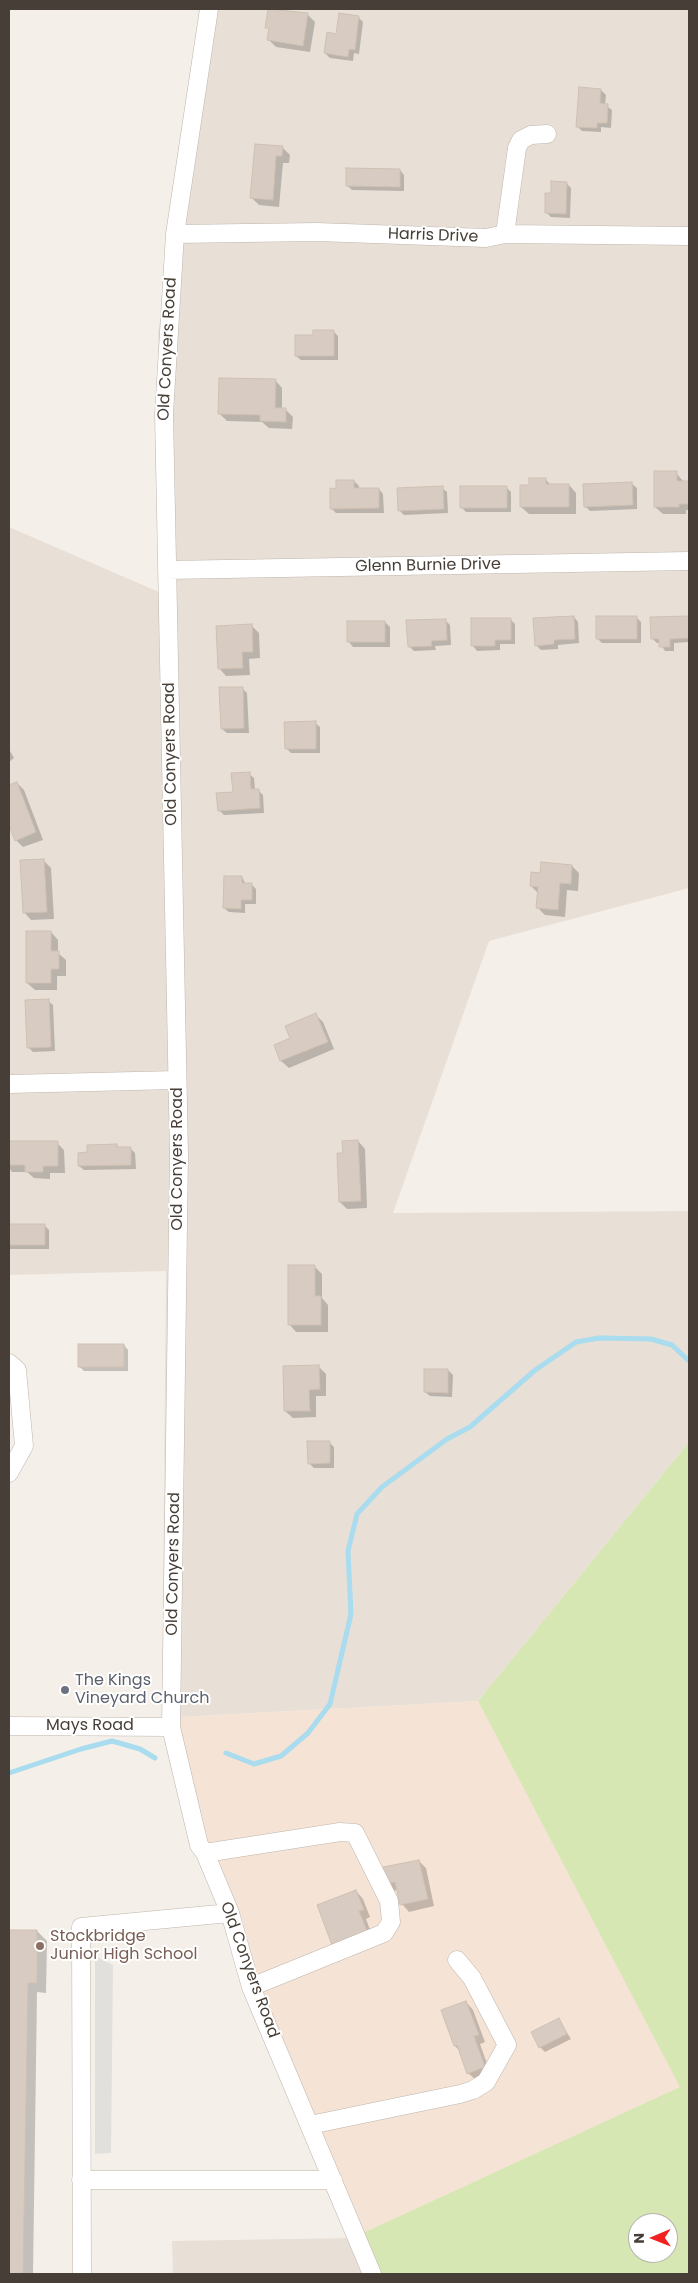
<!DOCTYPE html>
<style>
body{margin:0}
#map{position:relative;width:698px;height:2283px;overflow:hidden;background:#f4efe9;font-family:Poppins,sans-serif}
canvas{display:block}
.frame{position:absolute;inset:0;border:10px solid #473f37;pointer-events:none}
.north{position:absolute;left:628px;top:2213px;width:50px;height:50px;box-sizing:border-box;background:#fff;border:1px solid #b5b2af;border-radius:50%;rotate:269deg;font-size:14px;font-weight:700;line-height:20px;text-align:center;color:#473f37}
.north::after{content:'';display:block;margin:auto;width:18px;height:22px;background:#f32221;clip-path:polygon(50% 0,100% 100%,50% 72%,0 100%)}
</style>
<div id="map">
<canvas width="698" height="2283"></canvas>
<div class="frame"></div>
<div class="north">N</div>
</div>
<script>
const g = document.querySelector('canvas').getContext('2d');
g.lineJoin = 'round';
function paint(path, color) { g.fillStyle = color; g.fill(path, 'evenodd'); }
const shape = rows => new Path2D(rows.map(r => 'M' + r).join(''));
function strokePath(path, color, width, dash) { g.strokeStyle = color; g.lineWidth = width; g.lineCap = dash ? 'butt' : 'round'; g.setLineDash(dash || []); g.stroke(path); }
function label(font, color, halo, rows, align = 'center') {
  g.font = font + ' Poppins,sans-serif'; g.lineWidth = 4; g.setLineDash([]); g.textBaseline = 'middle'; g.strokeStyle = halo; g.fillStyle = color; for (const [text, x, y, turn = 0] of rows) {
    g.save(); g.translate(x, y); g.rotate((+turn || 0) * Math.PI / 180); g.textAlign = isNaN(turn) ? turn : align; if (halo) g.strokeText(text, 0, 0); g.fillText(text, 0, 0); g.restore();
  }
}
paint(shape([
 [205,9,689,9,689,888,489,941,393,1213,689,1211,689,1442,478,1701,162,1718,166,1271,9,1275,9,527,168,596,158,334],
 [352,2238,368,2274,173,2274,172,2241]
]), '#e8e0d7');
paint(shape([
 [478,1701,681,2087,352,2238,162,1718]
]), '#f5e3d5');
paint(shape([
 [689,1442,689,2274,368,2274,352,2238,680,2087,478,1701],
 [638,2223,668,2223,668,2253,638,2253]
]), '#d7e7b3');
paint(shape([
 [95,1956,113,1965,111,2153,95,2154]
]), '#e2e0dd');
paint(shape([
 [269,9,307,14,315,22,310,52,276,47,269,40,270,30,267,27],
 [358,17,363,22,359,54,354,53,353,61,330,58,325,53,337,35],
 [601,90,606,95,605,105,612,110,611,128,601,127,601,132,582,131,577,126],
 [256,145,282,147,290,155,289,163,283,163,279,207,259,205,252,198],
 [400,170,404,175,404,191,352,190,347,185],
 [566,183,571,188,570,218,551,217,546,212],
 [333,331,338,336,338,360,301,360,296,356,314,336],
 [275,380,282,388,282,409,285,409,293,417,292,429,269,428,262,422,227,421,220,414],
 [676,473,684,482,689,482,689,510,686,510,686,514,663,514,655,507],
 [545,479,552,486,569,485,576,493,576,514,529,514,521,507,531,486],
 [354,481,359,486,359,489,379,489,383,494,384,513,336,513,331,508,337,490],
 [632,484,637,488,637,509,590,511,585,506],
 [506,487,511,492,511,512,466,512,462,508],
 [442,488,447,492,448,513,404,515,399,510],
 [574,617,578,622,579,643,558,645,558,649,541,650,536,645],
 [636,617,641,622,641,643,602,643,597,638],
 [652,618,689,618,689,642,674,643,674,651,665,651,660,643,657,643,652,638],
 [510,619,515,624,515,644,500,644,500,650,477,651,473,646],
 [445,620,450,625,451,645,435,646,436,650,414,651,409,646],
 [385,622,390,627,390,647,353,647,349,642],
 [252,626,259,633,260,658,249,659,250,675,226,676,219,668],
 [242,688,247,693,249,733,227,733,222,729],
 [315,723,320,727,320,753,291,753,286,748],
 [9,749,14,758,9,762],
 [249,774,254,778,255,790,258,790,263,795,264,813,224,815,219,810],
 [17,783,24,790,43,840,23,847,16,840,9,822,9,786],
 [43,860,51,868,54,919,31,920,24,912],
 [572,866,579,873,578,891,567,890,565,917,545,915,538,908,539,894,531,886,541,874],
 [242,877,246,885,252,885,256,889,256,904,245,904,245,913,229,912,224,908],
 [51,932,58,940,58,953,66,960,66,976,57,976,57,990,35,990,27,983],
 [48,1001,53,1005,55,1051,33,1052,28,1047],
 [316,1015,323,1022,334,1049,289,1068,281,1061,275,1046,291,1039],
 [358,1141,365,1149,367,1208,347,1209,340,1202,344,1154],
 [9,1143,57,1143,64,1150,65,1173,50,1173,50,1179,34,1178,27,1172,12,1172,9,1168],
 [117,1145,120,1149,130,1148,135,1153,136,1169,84,1170,79,1166],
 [9,1225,44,1225,49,1230,49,1249,9,1249],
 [314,1266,322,1274,322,1298,328,1305,328,1332,296,1332,289,1324],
 [124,1345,128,1350,128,1371,84,1371,79,1366],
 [318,1366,326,1374,326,1396,316,1396,316,1417,293,1418,285,1411],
 [448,1370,453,1375,452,1397,430,1396,425,1392],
 [329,1442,334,1447,334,1468,314,1468,309,1463],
 [419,1861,426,1868,434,1906,409,1912,402,1904,398,1890,390,1891,383,1884],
 [356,1891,363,1899,370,1917,366,1919,373,1938,333,1944],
 [9,1931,37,1931,47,1941,46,1993,37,1992,33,2274,9,2274],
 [466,2002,473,2010,485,2042,480,2044,491,2075,476,2080,468,2073,460,2051,455,2046],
 [559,2020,571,2039,545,2052,540,2047]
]), '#0003');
strokePath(shape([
 [226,1753,254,1764,281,1756,308,1733,330,1704,351,1614,348,1551,357,1514,382,1487,447,1439,470,1427,534,1371,576,1342,599,1338,651,1339,672,1345,689,1361],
 [9,1773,81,1749,112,1741,140,1749,155,1758]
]), '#a8dcee', 5);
const building = shape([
 [268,9,308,13,303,46,267,40,269,28,265,28,268,9],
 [339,13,359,16,355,50,349,49,348,57,324,53,327,32,336,34,339,13],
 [579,87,601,89,600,103,608,104,607,123,597,123,597,128,576,127,579,87],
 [255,144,283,146,282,156,276,156,273,200,250,198,255,144],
 [346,168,400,169,400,187,346,186,346,168],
 [551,181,567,182,566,214,545,213,545,193,551,193,551,181],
 [313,330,334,330,334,356,295,356,295,335,313,335,313,330],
 [219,378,276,379,275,408,286,408,286,422,260,421,260,415,218,414,219,378],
 [654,471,677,471,677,481,689,481,689,504,679,504,679,507,654,507,654,471],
 [529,478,546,478,546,484,569,484,569,507,520,507,520,485,529,485,529,478],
 [336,480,354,480,354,488,379,488,379,508,330,509,330,488,336,489,336,480],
 [632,482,633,505,584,507,583,484,632,482],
 [443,486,444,509,398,511,397,488,443,486],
 [460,486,507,486,507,508,460,508,460,486],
 [574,616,575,639,554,640,554,644,535,646,533,618,574,616],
 [596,616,637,616,637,639,596,639,596,616],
 [689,616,689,638,670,639,670,647,659,647,659,639,651,639,650,617,689,616],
 [471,618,511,618,511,640,495,640,495,646,471,646,471,618],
 [446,619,447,640,431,641,432,646,408,647,406,620,446,619],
 [347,621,385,621,385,642,347,642,347,621],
 [252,624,253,652,242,652,243,668,218,669,216,626,252,624],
 [219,687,243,687,244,728,221,729,219,687],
 [316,721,316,749,285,749,284,722,316,721],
 [250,772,251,789,259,789,260,808,218,811,216,793,233,792,231,773,250,772],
 [17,782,36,832,15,841,9,825,9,785,17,782],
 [44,859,47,912,23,913,20,860,44,859],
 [541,862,572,865,571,884,560,883,558,910,536,908,538,887,530,886,531,872,540,873,541,862],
 [224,876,242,876,242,883,252,883,252,900,241,900,241,909,223,908,224,876],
 [26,931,51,931,51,951,59,951,59,969,51,969,51,983,26,983,26,931],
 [49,999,51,1047,27,1048,25,1000,49,999],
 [316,1013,328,1042,280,1061,274,1045,290,1038,285,1026,316,1013],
 [358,1140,361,1201,339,1202,337,1153,343,1153,342,1141,358,1140],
 [9,1141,58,1141,58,1166,43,1166,43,1172,25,1172,25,1165,9,1165,9,1141],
 [117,1144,117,1147,131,1147,131,1165,78,1166,78,1153,87,1152,87,1145,117,1144],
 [9,1224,45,1224,45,1245,9,1245,9,1224],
 [288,1265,315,1265,315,1296,321,1296,321,1325,288,1325,288,1265],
 [78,1344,124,1344,124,1367,78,1367,78,1344],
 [319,1365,320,1389,309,1390,310,1411,284,1411,283,1366,319,1365],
 [424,1369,448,1369,448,1393,424,1392,424,1369],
 [307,1441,330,1441,330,1463,308,1464,307,1441],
 [419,1860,428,1899,400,1905,395,1882,382,1885,378,1868,419,1860],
 [356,1890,364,1910,359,1911,367,1931,332,1945,317,1905,356,1890],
 [9,1930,37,1930,37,1983,28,1983,23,2274,9,2274,9,1930],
 [466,2001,479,2035,474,2036,485,2067,467,2074,457,2045,454,2046,441,2010,466,2001],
 [559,2018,567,2034,539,2048,531,2032,559,2018]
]);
paint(building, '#d8ccc2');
strokePath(building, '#d0c0b2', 1);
const minor = shape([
 [209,9,175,234,164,414,179,1154,171,1727,199,1845,205,1853,230,1913,251,1987,372,2274],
 [175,234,317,232,486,238,505,234,689,236],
 [505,234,517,148,521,140,531,135,547,134],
 [167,570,689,561],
 [9,1084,177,1080],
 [9,1363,17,1370,24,1446,9,1473],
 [9,1726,171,1727],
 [205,1853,340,1832,355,1833,389,1901,391,1922,384,1933,251,1987],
 [310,2125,460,2094,473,2090,486,2082,507,2045,472,1978,457,1960],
 [81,2180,333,2180],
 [82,2274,81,1927,230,1913]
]);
strokePath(minor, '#bfb5ac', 19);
strokePath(minor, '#fff', 18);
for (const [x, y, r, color] of [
 [65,1690,5,"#6b7280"],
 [40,1946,5,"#8d6e63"]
]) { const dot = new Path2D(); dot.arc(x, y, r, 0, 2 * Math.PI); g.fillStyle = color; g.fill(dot); strokePath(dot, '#fff', 2); }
label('16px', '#473f37', '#fff', [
 ["Harris Drive",433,236,2],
 ["Old Conyers Road",168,349,-87],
 ["Glenn Burnie Drive",428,566,-1],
 ["Old Conyers Road",171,754,-91],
 ["Old Conyers Road",178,1159,-90],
 ["Old Conyers Road",174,1564,-89],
 ["Mays Road",90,1726],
 ["Old Conyers Road",249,1970,70]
]);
label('16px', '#5b616d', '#fff', [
 ["The Kings",75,1681],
 ["Vineyard Church",75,1699]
], 'left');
label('16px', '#785e54', '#fff', [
 ["Stockbridge",50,1937],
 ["Junior High School",50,1955]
], 'left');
</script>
